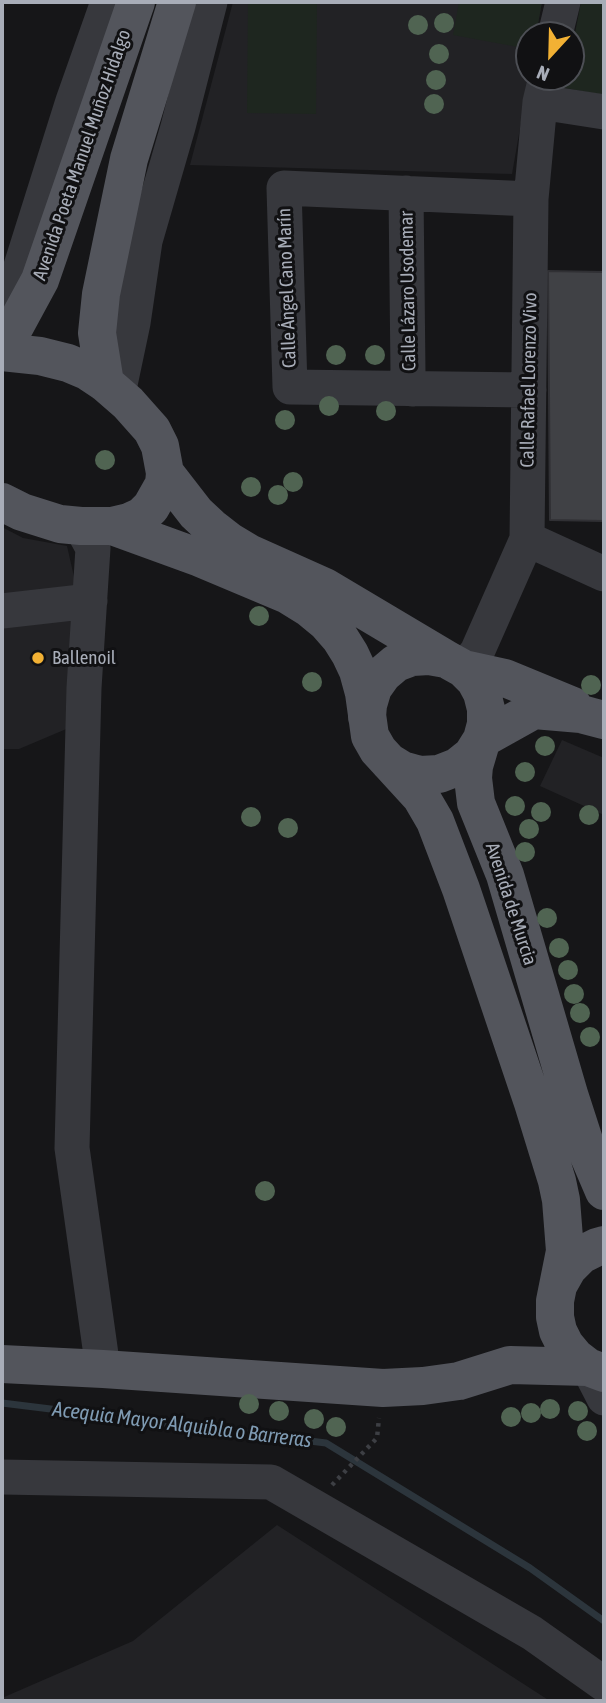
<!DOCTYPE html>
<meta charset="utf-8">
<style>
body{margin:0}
#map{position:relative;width:606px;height:1703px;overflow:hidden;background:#161618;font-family:"Asap Condensed",sans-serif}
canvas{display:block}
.frame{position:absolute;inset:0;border:4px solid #a8adb8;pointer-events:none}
.north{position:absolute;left:515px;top:21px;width:70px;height:70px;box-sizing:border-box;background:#111113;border:2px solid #4d4f55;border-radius:50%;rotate:202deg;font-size:19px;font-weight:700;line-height:28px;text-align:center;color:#a8adb8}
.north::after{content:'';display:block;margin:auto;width:24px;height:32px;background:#f2b134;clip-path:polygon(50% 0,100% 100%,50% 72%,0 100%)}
</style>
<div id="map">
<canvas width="606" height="1703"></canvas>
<div class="frame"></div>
<div class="north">N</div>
</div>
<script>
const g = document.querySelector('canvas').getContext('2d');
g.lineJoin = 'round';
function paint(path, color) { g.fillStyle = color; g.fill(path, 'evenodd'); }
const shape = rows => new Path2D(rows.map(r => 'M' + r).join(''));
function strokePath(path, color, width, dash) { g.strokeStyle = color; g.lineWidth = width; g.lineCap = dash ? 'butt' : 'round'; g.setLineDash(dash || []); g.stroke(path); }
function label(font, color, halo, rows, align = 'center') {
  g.font = font + ' "Asap Condensed",sans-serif'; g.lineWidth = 6; g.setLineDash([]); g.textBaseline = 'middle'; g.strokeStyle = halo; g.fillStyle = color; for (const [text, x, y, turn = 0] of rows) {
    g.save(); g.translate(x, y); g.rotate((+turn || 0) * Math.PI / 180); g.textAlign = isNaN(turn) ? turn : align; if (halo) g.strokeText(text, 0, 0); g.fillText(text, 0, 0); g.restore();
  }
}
paint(shape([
 [233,2,542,2,536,35,529,35,529,77,512,174,190,165],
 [2,527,23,538,67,546,77,590,71,727,19,749,2,749],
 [562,740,604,758,604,815,540,786],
 [277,1525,550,1701,2,1701,2,1698,133,1641]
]), '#222225');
paint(shape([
 [248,2,317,2,316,114,247,113],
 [459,2,542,2,536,35,529,35,529,49,453,35],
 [581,2,604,2,604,95,565,88,567,77,571,77,571,54]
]), '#1e261f');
strokePath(shape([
 [2,1403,326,1443,530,1568,604,1621]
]), '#2c353c', 7);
const building = shape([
 [548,271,604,272,604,521,550,520,548,271]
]);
paint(building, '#404145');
strokePath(building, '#303034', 2);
strokePath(shape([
 [332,1485,377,1438,379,1418]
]), '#3d3f44', 4.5, [3.5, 5]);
strokePath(shape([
 [555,35,563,2],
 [540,102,604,112],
 [406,193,408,374,412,389],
 [2,309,15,285,73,101,108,2],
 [529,390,290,387,284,188,531,199],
 [118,394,133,323,145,241,178,127,210,2],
 [81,526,93,548,84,688,72,1148,103,1369],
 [527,539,604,574],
 [2,611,90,601],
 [464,669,477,652,527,539,531,199,540,102,546,77],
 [588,1367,604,1398],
 [2,1477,271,1482,532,1633,604,1684]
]), '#37383d', 35);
strokePath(shape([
 [2,342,14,328,40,280,136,2],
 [2,352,40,356,68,363,87,371,105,383,128,403,152,430,160,446,165,473,164,484,151,507,142,516,129,522,112,526,81,526,60,524,22,512,2,502],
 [105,383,97,333,101,294,129,159,177,2],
 [165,473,196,513,211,527,229,541,249,553,325,587,446,659],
 [112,526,200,558,288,595,309,608,326,622,340,638,350,654,358,671,364,693,370,736,378,750,421,797,435,821,461,889,533,1103,557,1181,561,1200,565,1251,555,1301,555,1317,558,1331,565,1345,575,1357,588,1367,604,1373],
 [464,669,505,678,573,706],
 [367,717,368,705,373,688,383,674,396,663,412,657,429,656,446,659,464,669,475,680,482,693,486,709,486,724,482,739,472,755,457,767,439,774,420,775,402,770,389,762],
 [604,720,581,714,534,710,482,739,474,766,473,778,476,803,505,875,569,1094,589,1156,604,1191],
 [559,1284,568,1268,581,1255,597,1247,604,1245],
 [2,1364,103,1369,383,1388,423,1386,459,1381,510,1365,588,1367]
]), '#53555c', 38);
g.fillStyle = '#506452';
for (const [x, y] of [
 [444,23],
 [418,25],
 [439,54],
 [436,80],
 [434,104],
 [336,355],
 [375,355],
 [329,406],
 [386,411],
 [285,420],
 [105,460],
 [293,482],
 [251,487],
 [278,495],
 [259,616],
 [312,682],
 [591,685],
 [545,746],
 [525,772],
 [515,806],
 [541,812],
 [589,815],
 [251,817],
 [288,828],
 [529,829],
 [525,852],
 [547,918],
 [559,948],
 [568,970],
 [574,994],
 [580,1013],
 [590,1037],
 [265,1191],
 [249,1404],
 [550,1409],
 [279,1411],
 [578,1411],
 [531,1413],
 [511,1417],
 [314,1419],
 [336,1427],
 [587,1431]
]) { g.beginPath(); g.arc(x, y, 10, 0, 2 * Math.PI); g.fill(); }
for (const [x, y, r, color] of [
 [38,658,7,"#f2b134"]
]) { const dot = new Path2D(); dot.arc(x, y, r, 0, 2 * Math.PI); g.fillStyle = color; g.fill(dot); strokePath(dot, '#111113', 2.5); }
label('19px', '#a8adb8', '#111113', [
 ["Avenida Poeta Manuel Muñoz Hidalgo",82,155,-71],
 ["Calle Ángel Cano Marín",287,288,-92],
 ["Calle Lázaro Usodemar",408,291,-91],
 ["Calle Rafael Lorenzo Vivo",529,380,-89],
 ["Avenida de Murcia",511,904,72]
]);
label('19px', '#a8adb8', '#111113', [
 ["Ballenoil",52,658]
], 'left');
label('italic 21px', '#7f9bb3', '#111113', [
 ["Acequia Mayor Alquibla o Barreras",182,1425,7]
]);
</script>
